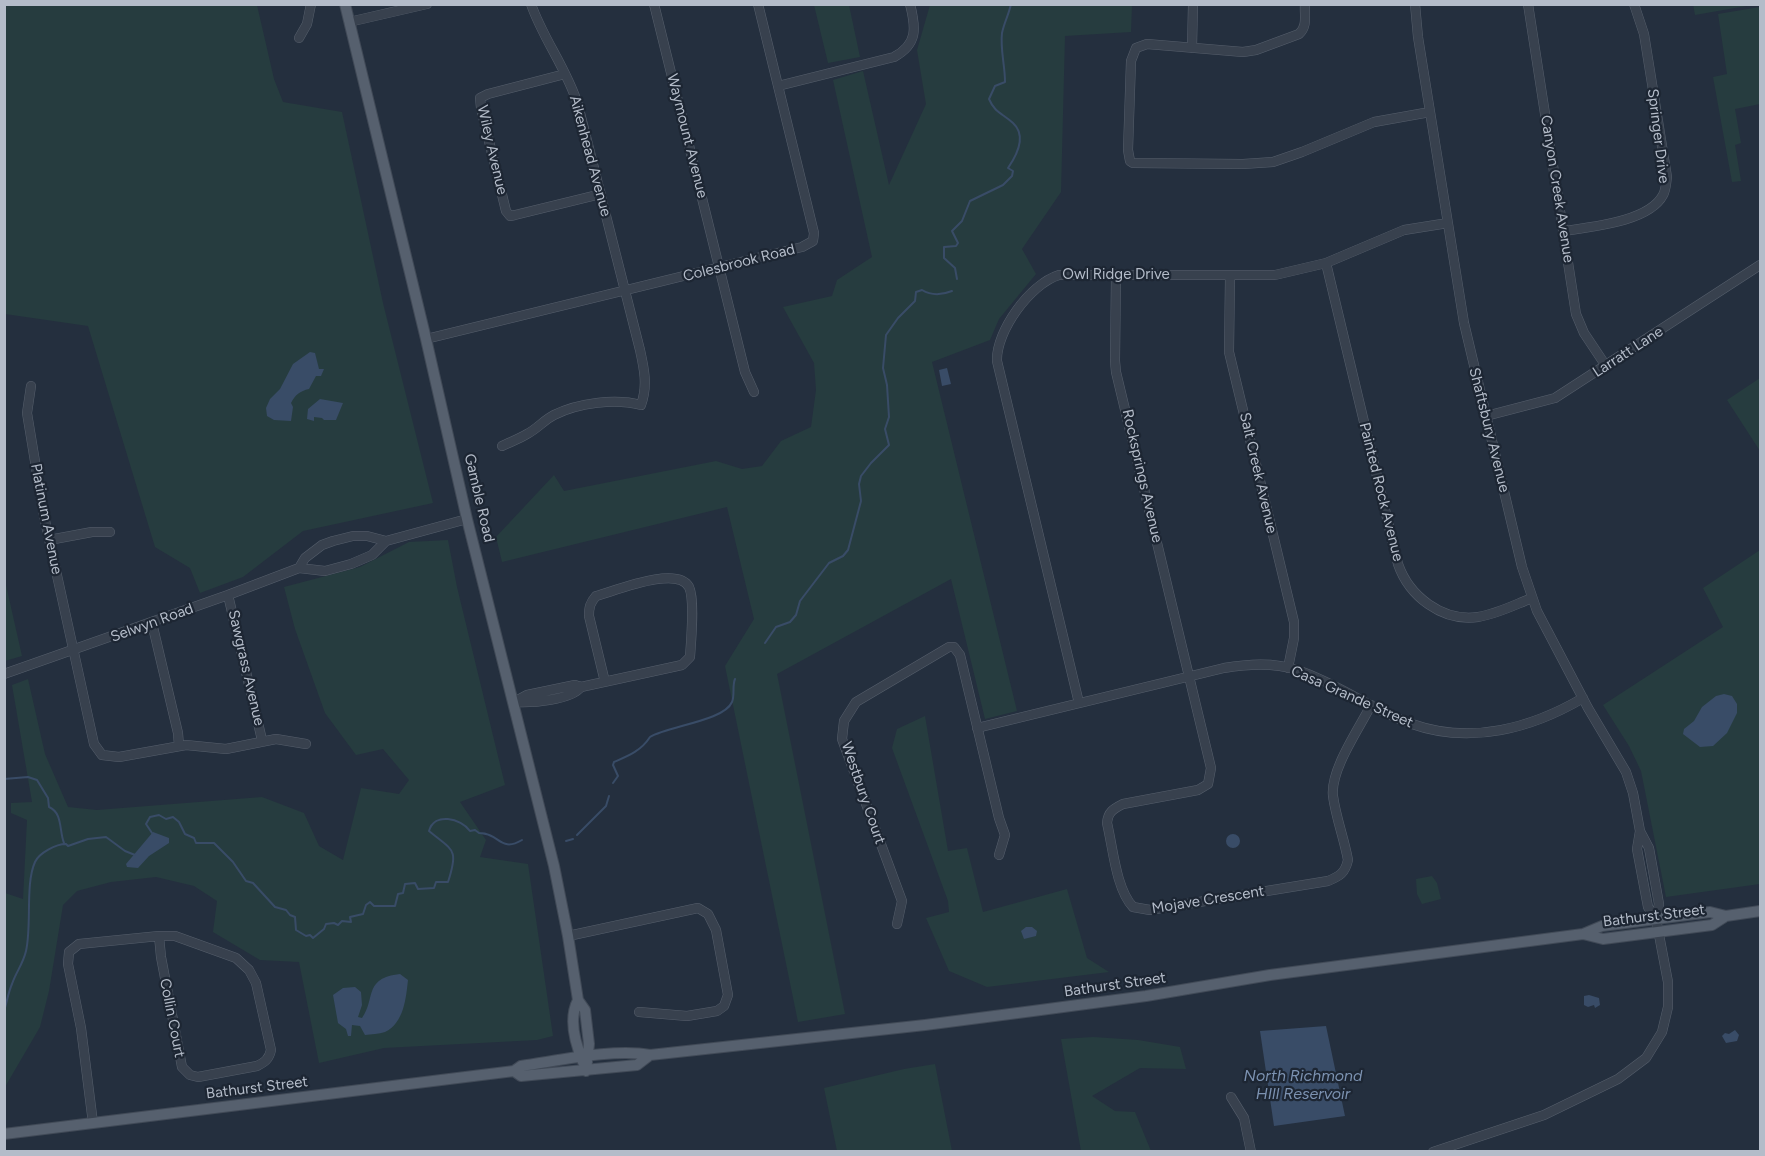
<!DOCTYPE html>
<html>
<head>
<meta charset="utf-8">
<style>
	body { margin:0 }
	#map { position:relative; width:1765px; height:1156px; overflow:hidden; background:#242f3e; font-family:Figtree,sans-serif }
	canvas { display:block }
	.frame { position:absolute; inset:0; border:6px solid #b4bcc9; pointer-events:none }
</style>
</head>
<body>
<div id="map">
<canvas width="1765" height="1156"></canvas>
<div class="frame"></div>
</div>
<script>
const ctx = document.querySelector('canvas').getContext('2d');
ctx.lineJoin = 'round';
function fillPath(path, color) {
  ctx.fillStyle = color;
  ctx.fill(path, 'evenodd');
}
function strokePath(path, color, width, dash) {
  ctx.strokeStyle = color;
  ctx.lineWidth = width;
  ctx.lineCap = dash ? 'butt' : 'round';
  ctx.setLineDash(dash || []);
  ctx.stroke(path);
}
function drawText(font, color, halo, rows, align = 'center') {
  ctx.font = font + ' Figtree,sans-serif';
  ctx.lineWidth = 4.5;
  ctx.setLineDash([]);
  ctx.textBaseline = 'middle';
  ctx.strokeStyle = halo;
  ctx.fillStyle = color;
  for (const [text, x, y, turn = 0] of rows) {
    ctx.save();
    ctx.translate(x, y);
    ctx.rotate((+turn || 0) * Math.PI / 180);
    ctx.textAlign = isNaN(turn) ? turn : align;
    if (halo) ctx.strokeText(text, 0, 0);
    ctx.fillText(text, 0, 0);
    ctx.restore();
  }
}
fillPath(new Path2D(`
	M1693,4H1752V5L1695,15Z
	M5,5H257L274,79L283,102L342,112L383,303L433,503L303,531L243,577L200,593L190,568L155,547L88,326L5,314Z
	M814,5H849L860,57L828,63Z
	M930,5H1132L1131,32L1065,36L1061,192L1022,249L1036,274L999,319L990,340L932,362L1017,711L985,719L951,579L777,674L845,1014L798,1022L725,666L754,619L727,507L502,562L496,537L554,475L564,491L716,461L742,469L762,466L781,441L811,427L816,390L814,363L783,307L832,296L837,280L872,257L833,80L863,71L889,185L926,104L917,50Z
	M1760,7V104L1735,109L1741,143L1735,145L1741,181L1732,182L1713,77L1727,74L1718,14Z
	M1760,378V451L1727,400Z
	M448,540L457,587L505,785L460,802L486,840L480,857L528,864L553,1036L537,1040L384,1048L319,1063L299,962L260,960L213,932L217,901L194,886L156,877L111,882L77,891L63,905L49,991L40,1027L5,1087V893L23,899L27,820L11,813V803L32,802L12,685L28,679L45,754L68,807L97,810L262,797L304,813L319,846L343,860L361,788L399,794L409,780L383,749L356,755L325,713L295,629L284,587L360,567L409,542Z
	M1760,550V884L1666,897L1641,771L1629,746L1603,705L1723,627L1703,588Z
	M4,576L22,656L5,661H4Z
	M925,716L948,851L967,848L983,912L1067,889L1087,958L1109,972L987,987L949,971L926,918L949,912L948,901L892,748L897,729Z
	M1432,876L1437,883L1441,899L1422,904L1417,894L1416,879Z
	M1093,1037L1138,1040L1180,1047L1186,1069L1140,1068L1092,1096L1115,1111L1135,1112L1151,1151H1081L1061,1039Z
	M935,1064L952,1151H837L824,1088L904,1069Z`), '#263c3f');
fillPath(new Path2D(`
	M310,352L315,353L319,369H324L321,376H316L309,389C300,391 295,395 291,403L293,407L291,421L274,420L267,416L266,408L270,399L280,389L293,364Z
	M947,368L951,384L942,386L939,370Z
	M320,399L343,403L336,420H324L322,418L314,417V421L307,419L308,409Z
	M1724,694L1732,696L1737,704V713L1727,733L1713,746L1700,747L1683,734L1684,729L1694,721L1702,707L1716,696Z
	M153,832L169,838V843L149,856L138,868L127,867L126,864Z
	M1226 841a7 7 0 1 1 14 0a7 7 0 1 1-14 0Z
	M1026,927H1032L1037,931L1036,936L1024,939L1021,931Z
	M400,974L408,980C406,998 404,1023 385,1032C379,1034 371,1034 365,1035L360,1026L352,1025L351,1036H348L346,1029L338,1023L333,995L343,988L355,987L361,992L362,1005L358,1017L362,1018C376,999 363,978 400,974Z
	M1589,995L1599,998L1600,1005L1595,1008L1594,1005L1588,1007L1584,1005V996Z
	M1326,1026L1345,1116L1274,1126L1260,1031Z
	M1735,1030L1739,1035L1737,1041L1726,1043L1722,1036L1725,1033L1729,1034Z`), '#394c67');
strokePath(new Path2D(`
	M957,279L955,268L944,258V247L956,246L958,243L952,231L962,221L970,201L1003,185L1012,176L1013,171L1008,168C1017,155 1027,136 1013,123C1002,113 995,113 989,99L995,86L1005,82C1005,65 1000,49 1002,33C1004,23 1009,14 1011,4
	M765,643L776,627L790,622L796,615L800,601L829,563L843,556L848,550L861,501L859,484L861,476L871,463L889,445L885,429L889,417L887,385L883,368L886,335L898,318L915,301L916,292L922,290C932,296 942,295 952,291
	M4,779L28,777L37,780L48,798L49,807C63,813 59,831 64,843
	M613,783L618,776L613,765L614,762C628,756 641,751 650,737C668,726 724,721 732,702C735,695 732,686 735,679
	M152,833L146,824L150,817L159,815L166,819L173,817L179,822L185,834L194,838L196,843H214L233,862L246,881L253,883L275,907L286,910L290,915L295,917L296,930L306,936L310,935L313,938L324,929L326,924L334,923L338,925L342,921L351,922L350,917L363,914L366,905L370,902L374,906H395L398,894L403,893L405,884L415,883L418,889L434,888L436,882H448C459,848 453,851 429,831C434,812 461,818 470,831L475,830L479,833C500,833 500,853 522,840
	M577,835L606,806L609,796
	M566,841L573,839
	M4,1011C7,1002 8,993 12,984C16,972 23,964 26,951C32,925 25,884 35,862C39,853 56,844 66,844L68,846L88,839L106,837L125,851L135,855`), '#394c67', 2);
const minor = new Path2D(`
	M654,4L745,372L754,392
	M1305,4C1304,15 1308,26 1299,34L1256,50L1243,52L1147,44L1136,48L1131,61L1128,150L1130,161L1133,163L1243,164L1273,162L1302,152L1374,122L1430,112
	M1415,4L1418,37L1464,323L1522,567L1537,611L1588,708L1626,772L1633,793L1640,831L1649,848L1659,904L1656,919L1668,982V1007L1662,1032L1646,1058L1618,1079L1544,1115L1433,1152
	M1528,4L1576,314L1584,333L1606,366
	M349,22L427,4
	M299,38L307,24L311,4
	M1192,48L1193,4
	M565,74L488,94L480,98L481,108L506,211L510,216L515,215L601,194
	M778,86L894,57C918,44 916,28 910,4
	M1564,231C1590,227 1649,222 1663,195C1666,190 1666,183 1667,177L1644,34L1634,4
	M1326,263L1398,564C1409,596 1442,622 1478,617C1497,614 1514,605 1532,598
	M1116,274L1115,361L1116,372L1211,768L1208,784L1198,790L1123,804C1113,809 1108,812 1107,823C1113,848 1116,889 1133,907L1150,910L1328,881C1340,876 1345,873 1348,860C1344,838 1336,818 1333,796C1330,770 1359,729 1371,705
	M1230,276L1229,352L1294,622V638L1288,668
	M426,339L802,247L813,241L814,233L758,4
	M31,386L27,413L44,516L94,744L102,755L119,757L186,745L226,749L276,739L306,744
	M1486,416L1555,398L1760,265
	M502,446C510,442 519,439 527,434C537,429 544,420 554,415C578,403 615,398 641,405C648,386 644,368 640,350L578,105C567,69 543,39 531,4
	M49,540L92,532H110
	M299,568L305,558L322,545L333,541L353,536H367L386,541L467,519
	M228,595L262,740
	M152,623L178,733L179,746
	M4,674L228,595L299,568L325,571L351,564L372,555L386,541
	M514,702L527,695L575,685L581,687L682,665L690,657C691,642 695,599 689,587C677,565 615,591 596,596C590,603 589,607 589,616L605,682
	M515,702C532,703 571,700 581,687
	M1079,703L997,361C996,331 1030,284 1059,275H1275L1326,263L1404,230L1448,223
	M977,728L1224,668C1248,664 1273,662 1297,670C1337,683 1372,710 1412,724C1471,745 1532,728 1583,698
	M1640,831L1637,849L1648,907L1656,919
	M897,924L902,901L842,739L844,721L856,702L949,647H954L960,655L999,818L1005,835L999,855
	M568,936L698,908L708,914L716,930L728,995L724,1006L717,1011L687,1016L639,1012
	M1231,1097L1244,1118L1251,1152
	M93,1123L81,1028L68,964L69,952L79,944L159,936H175L236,958L249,970L256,983L271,1050C269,1059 265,1062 257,1066L198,1077L190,1075L182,1067L161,957L159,936`);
const major = new Path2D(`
	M345,4L426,339L467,519L554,866L568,936L578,1000L585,1010L589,1044L586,1071
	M1583,934L1603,939L1712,925L1726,916
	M578,1000C568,1019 575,1043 583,1062
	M514,1071L521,1076L637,1065L650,1055
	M4,1134L514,1071L521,1066C557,1061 615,1048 650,1055L925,1025L1033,1011L1146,996L1270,975L1583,934L1602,926L1710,912L1726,916L1760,911`);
strokePath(minor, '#565f6c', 10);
strokePath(major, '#414a57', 12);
strokePath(minor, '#38414e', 9);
strokePath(major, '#56606e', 10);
drawText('15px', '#b4bcc9', '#1d2633', [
	["Waymount Avenue",687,136,76],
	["Springer Drive",1658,136,83],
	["Wiley Avenue",492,150,77],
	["Aikenhead Avenue",590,156,75],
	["Canyon Creek Avenue",1557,189,81],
	["Colesbrook Road",739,263,-14],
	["Owl Ridge Drive",1116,275],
	["Larratt Lane",1628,352,-33],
	["Shaftsbury Avenue",1489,430,76],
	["Salt Creek Avenue",1258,473,77],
	["Rocksprings Avenue",1142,476,77],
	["Painted Rock Avenue",1381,492,76],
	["Gamble Road",479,498,77],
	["Platinum Avenue",46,519,79],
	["Selwyn Road",152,623,-20],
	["Sawgrass Avenue",246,668,77],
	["Casa Grande Street",1352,697,24],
	["Westbury Court",863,793,71],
	["Mojave Crescent",1208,900,-9],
	["Bathurst Street",1654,916,-7],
	["Bathurst Street",1115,985,-8],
	["Collin Court",172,1018,79],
	["Bathurst Street",257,1088,-7]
]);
drawText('italic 16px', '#7c92b1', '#1d2633', [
	["North Richmond",1303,1076],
	["HIll Reservoir",1303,1094]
]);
</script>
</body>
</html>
